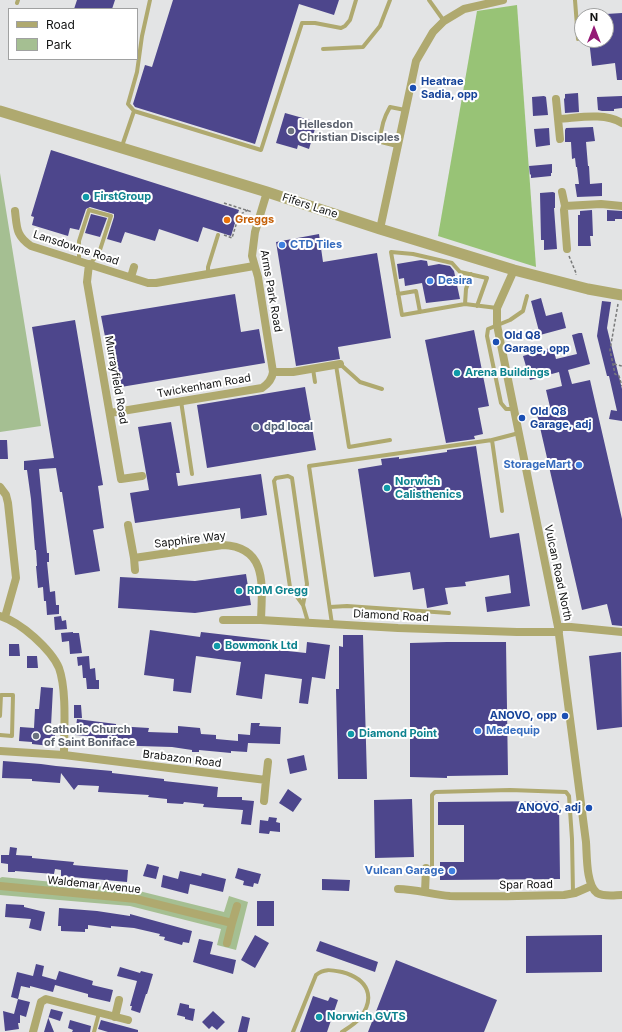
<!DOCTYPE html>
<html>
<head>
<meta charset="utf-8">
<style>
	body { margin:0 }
	#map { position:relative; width:622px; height:1032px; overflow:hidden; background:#e3e4e5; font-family:Inter,sans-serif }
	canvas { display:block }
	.legend { position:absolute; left:8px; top:8px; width:130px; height:52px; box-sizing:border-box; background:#fff; border:1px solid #a0a1a1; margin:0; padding:5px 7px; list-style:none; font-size:12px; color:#121313 }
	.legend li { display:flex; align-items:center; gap:8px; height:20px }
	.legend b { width:20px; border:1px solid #a0a1a1 }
	.north { position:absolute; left:574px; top:8px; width:40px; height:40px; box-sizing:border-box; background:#fff; border:1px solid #a0a1a1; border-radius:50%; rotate:0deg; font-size:11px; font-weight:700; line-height:16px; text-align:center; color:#121313 }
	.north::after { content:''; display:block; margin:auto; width:14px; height:18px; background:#941975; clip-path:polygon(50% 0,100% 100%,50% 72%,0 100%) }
</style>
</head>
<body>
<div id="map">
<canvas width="622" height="1032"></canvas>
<ul class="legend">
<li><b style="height:5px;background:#afa96f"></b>Road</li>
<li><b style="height:11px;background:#a5bf92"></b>Park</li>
</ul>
<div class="north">N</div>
</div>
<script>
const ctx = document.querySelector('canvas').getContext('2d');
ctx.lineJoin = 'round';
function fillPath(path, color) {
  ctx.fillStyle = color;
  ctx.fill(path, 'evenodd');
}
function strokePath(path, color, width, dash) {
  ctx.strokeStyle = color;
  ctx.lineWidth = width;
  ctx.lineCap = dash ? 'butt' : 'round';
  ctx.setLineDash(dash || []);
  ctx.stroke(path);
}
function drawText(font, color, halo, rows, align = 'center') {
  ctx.font = font + ' Inter,sans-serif';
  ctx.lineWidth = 4;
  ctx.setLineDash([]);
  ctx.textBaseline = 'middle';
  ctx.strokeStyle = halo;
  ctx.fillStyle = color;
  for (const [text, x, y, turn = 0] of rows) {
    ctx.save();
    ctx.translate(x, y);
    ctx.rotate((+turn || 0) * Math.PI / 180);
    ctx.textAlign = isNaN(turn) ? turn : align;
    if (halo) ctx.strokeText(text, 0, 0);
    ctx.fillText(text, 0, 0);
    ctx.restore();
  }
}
fillPath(new Path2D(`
	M0,173L41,426L0,432Z
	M2,877L135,890L224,912L229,896L248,902L236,950L217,945L221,929L130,906L0,895V878Z`), '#a5bf92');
fillPath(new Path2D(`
	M517,5L536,267L438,236L477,11Z`), '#98c376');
fillPath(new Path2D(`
	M77,0H115L112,9H74Z
	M173,0H339L334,15L299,4L255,144L135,107L133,104L145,65L152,67Z
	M622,13V80H617L615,63L592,66L589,40H606V14Z
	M578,93L579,112L565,113L564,99L565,98V94Z
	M544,96L546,97L548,115L533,116L532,97Z
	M622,96V108L614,109V111H602L598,110L597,97Z
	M285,113L317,122L309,149L298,145L297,149L276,143Z
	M593,127L595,141L586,142L588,166H589L590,184L602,183V196L577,197L575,184H579L577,167H576L575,158L572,159L571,142H565V130L566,128Z
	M549,128L550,145L536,147L534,129Z
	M51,150L239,210L231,236L203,227L198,242L159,229L155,241L125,232L121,243L107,239L114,217V214L90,207L86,209L79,230L70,228L68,236L32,225L34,217L31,216Z
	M552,164V173H551V176L531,178V174L530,175L529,166Z
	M553,192L555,193V208H554L557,249L544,250V240H541L540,193Z
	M592,210L593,236H590L591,246H578V215H580V211Z
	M607,210L622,211V219H615V221H607Z
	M91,214L107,218L100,237L85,233Z
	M319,234L323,262L377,253L391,338L338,347L340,359L296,366L276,242Z
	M421,260L427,261L428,266L439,264L450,266L454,271L460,299L426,303L422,283L405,286L404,278L399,279L397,264Z
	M235,294L241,332L259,329L265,363L115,388L101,316Z
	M541,298L546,316L562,312L566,328L540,335L531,301Z
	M602,301L611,302L607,328L622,389V421L609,419L611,410L617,411L609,376H607L597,336Z
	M75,320L103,485L98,486L104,528L93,530L100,571L75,575L62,492H60L56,468L39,469L47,553H49V562H47L50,592L55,591L56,605H59V614L47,615L46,601H44L43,587L38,588L36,566H37L36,550H35L31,499L27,470H24V461L54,458L32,327Z
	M474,330L489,406L478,408L483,434L474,436L475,439L446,443L425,340Z
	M579,333H582L590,364L568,370L572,384L590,380L622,519V626L612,625L607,604L582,610L536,410L550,407L546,390L562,386L559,372L530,380L523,356L553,347L556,359L577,354L572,335Z
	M305,387L316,450L207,468L197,405Z
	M171,422L180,473H176L178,486L261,474L267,515L241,519L240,508L135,523L130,493L149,490L138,427Z
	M0,440H7L8,459H0Z
	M476,446L490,538L519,533L530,606L487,612L485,597L511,593L509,575L465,582L466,586L445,588L448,604L427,608L424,588L413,590L410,572L374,577L358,469L382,465L381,459L399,457V459L447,452V450Z
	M246,574L251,605L195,613L118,608L120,577L195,581Z
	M61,616L62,621L66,620L67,629L55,630L54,617Z
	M150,630L200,637L201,632L270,640L269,649L306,653L307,642L330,645L325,679L312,677L308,704L299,703L302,679L265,674L262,699L236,695L241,662L196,656L191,693L173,691L174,679L144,675Z
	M73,632V633H79L82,653L70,654L69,641L62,642L61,633Z
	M343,635H363L367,779H338L336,689H339V646L343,647Z
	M447,642H506L508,775L447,776V778L410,777V643Z
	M9,644H19L20,656H9Z
	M621,652L622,727L597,730L589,656Z
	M27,656H37L38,668H27Z
	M89,656L90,669L95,668L96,680H99V689H87L86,678H83L82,665L78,666L77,657Z
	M41,687L53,688L51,726L55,733V739L50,746L32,744V742L19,741L20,727L34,728L35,709H39Z
	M74,705H81L82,718H74Z
	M77,719L116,724V726L149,728L148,732L178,733V726L200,728L201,734L216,735V739L238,741V734L250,735L251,723H260L259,726L281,727L280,744L248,743L247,752L231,751V753L199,750V752H192V750L172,747L138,746L123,745V743L87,741V736L75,735Z
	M304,755L307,770L290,774L287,759Z
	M3,761L41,764L56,766L112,771V773L164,779V781L218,787L217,797H242V800L254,801L251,825L241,824L243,810L203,807L204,804L184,802L183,804L167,803V799L148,797L149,795L98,792L99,786L78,785L74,790L61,773L60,783L32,781V779L2,778Z
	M288,789L302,799L293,812L279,803Z
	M412,799L414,857L375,858L374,800Z
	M559,801L560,879L440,880V862H464V825H438V802Z
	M269,817L277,818L276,822L280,823V832L270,831L269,834L259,833L260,820L268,821Z
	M10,847L17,848L16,855L32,856V858L74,862L73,865L128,870L127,882L61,876V870L55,869L54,874L15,871V872H8V864L1,863V855H9Z
	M147,864L159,867L156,879L143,876Z
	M238,868L261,874L258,884L254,883L253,887L243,885L244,881L235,878Z
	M180,871L201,876L202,873L226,879L223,892L190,884L188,894L161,887L163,875L178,879Z
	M322,879L350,880L349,891L322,890Z
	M257,901H274V926H257Z
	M6,904L24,905V907L45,912L41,931L29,928L31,919L5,917Z
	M59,908L97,911L130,916V914L192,931L189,943L183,942L182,945L164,940L165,937L159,936L160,934L134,928L111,926V928L88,925V929H85V932L61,931V926H58Z
	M255,935L269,943L255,968L241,960Z
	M602,935V972L526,973V936Z
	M199,939L213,942L210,954L236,960L233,974L193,962Z
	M320,941L378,962L375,972L316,951Z
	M396,960L497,1000L484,1032H368Z
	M36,964L44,966L42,976L56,980L59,971L93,981L92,985L113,990L110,1002L88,997V994L55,985L53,992L30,986V988L21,986L18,999L11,997L17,972L33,976Z
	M120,967L140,973L141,971L153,974L147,994H146L140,1013L131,1010L132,1006H130L137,981L117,976Z
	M313,996L328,1001L330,997L338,1000L327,1032H300Z
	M18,999L30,1002L26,1017L20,1015V1023H18L19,1029L5,1031L3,1011L14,1014Z
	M180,1003L189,1005V1008L195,1009L193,1021L185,1019V1017L177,1015Z
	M51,1009L63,1012L60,1021L48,1017L54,1032H44Z
	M213,1011L225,1022L217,1030L212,1026L209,1029L202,1022Z
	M242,1016L250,1018L247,1032H238Z
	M70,1020L91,1026L90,1032H72L73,1030L68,1028Z
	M101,1020L138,1030V1032H108L98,1029Z`), '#4d468c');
strokePath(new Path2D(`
	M224,203L252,212
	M224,235L232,238L239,215L248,210
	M569,256L576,273V275
	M618,304L610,350L615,374L619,376L622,386
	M614,364L622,366`), '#797a7a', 1.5, [3, 2]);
strokePath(new Path2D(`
	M150,0L142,36L137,72L128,104L134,111L261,150L302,23H315L341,28L345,26L350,20L356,0
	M429,0L444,21
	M575,0L578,39
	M17,3L18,0
	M323,49L363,47L380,26L390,0
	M122,146L134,111
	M397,146L381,142C380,129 383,119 390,107L405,110
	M79,261V241L89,210L111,216L99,253L90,264
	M208,274V267L218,235
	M398,294L416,291L420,312
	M465,304L466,289L471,274
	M477,306L487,278L460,272L452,263L413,254L391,252L402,315L465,304L497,308
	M340,364L360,382L382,389
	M336,365L349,447L390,440
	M313,369L315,382
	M181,401L192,474
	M514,409H506L501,403L487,336L488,329L510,320L523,311L527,296
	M492,440L519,433
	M303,605L290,587L274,481L276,478L288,476L292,478L307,584L303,605L308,622
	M330,607L347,606L449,613
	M332,624L309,466L492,440L502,511
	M0,716L1,695H13L12,736L0,735
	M426,868H432V795L435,792L510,790L566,792L569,796L572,839L573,893
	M94,1032L99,1013
	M293,1032L316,975C324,968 332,970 342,972C368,979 376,997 360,1018C355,1024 348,1028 342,1032`), '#afa96f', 4);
strokePath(new Path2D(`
	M556,99L558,119C578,118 603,112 622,123
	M558,119L560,139
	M267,192L255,232L252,256L258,277L273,372
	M562,192L565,206L601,204L622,206
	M565,206L564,210L567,249
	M15,211C17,228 16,236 31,246L148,283H156L254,266
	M380,229L416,61L433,32L444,21L464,9L503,0
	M89,264L87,282L121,479L142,476
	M514,270L497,308V325L558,627L586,842C587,855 586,885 597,893C604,897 615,895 622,895
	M131,277L134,267
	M110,413L262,388C268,384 272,380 273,372H293L340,364
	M0,487L6,495L8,503L16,578L5,617
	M128,525L134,558L223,545C268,547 262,586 261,620
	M134,558L135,570
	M0,616C13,620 24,628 34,637C44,646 54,656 59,668C67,690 64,731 64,755
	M223,620H261L398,628L517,632H559
	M558,627H571L622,632
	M0,751L64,755L266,780L268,762
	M264,801L266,780
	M0,886L136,899L232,923L237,906
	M398,889C416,889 433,895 450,896C488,897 526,896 564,895L575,893L591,886
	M425,892L426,868
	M227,943L232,923
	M115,1017L119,1000
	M33,1032L41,1002L46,999L128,1020`), '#afa96f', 8);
strokePath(new Path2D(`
	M0,111L267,192L380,229L514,270L588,289L622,295`), '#afa96f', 11);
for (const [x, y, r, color] of [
	[413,88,4,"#1a4fb4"],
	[291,131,4,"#6b7280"],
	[86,197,4,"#0f9aa8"],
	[227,220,4,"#e8710a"],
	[282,245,4,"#3f7fe0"],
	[430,281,4,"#3f7fe0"],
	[496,342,4,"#1a4fb4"],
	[457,373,4,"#0f9aa8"],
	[522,418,4,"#1a4fb4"],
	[256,427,4,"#5c6f8a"],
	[579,465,4,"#3f7fe0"],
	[387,488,4,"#0f9aa8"],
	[239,591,4,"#0f9aa8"],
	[217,646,4,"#0f9aa8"],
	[565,716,4,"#1a4fb4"],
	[478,731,4,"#3f7fe0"],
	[351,734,4,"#0f9aa8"],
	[36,736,4,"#6b7280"],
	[589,808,4,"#1a4fb4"],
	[452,871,4,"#3f7fe0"],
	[319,1017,4,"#0f9aa8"]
]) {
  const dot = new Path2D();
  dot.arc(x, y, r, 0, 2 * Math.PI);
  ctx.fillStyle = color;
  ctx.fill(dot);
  strokePath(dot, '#fff', 1.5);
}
drawText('bold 11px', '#164399', '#fff', [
	["Heatrae",421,82],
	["Sadia, opp",421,95],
	["Old Q8",504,336],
	["Garage, opp",504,349],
	["Old Q8",530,412],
	["Garage, adj",530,425],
	["ANOVO, opp",557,716,"right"],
	["ANOVO, adj",581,808,"right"]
], 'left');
drawText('bold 11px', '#5b616d', '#fff', [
	["Hellesdon",299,125],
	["Christian Disciples",299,138],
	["Catholic Church",44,730],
	["of Saint Boniface",44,743]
], 'left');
drawText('bold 11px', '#0d838f', '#fff', [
	["FirstGroup",94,197],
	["Arena Buildings",465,373],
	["Norwich",395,482],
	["Calisthenics",395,495],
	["RDM Gregg",247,591],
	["Bowmonk Ltd",225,646],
	["Diamond Point",359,734],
	["Norwich GVTS",327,1017]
], 'left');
drawText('11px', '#121313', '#fff', [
	["Fifers Lane",310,206,18],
	["Lansdowne Road",76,248,18],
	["Arms Park Road",271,291,80],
	["Murrayfield Road",116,380,80],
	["Twickenham Road",204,386,-10],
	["Sapphire Way",190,540,-7],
	["Vulcan Road North",558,573,78],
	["Diamond Road",391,616,3],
	["Brabazon Road",182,759,7],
	["Waldemar Avenue",94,885,6],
	["Spar Road",526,885,-1]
]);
drawText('bold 11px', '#c56008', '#fff', [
	["Greggs",235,220]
], 'left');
drawText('bold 11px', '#366cbe', '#fff', [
	["CTD Tiles",290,245],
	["Desira",438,281],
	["StorageMart",571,465,"right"],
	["Medequip",486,731],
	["Vulcan Garage",444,871,"right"]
], 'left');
drawText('bold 11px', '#4e5e75', '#fff', [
	["dpd local",264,427]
], 'left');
</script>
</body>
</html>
